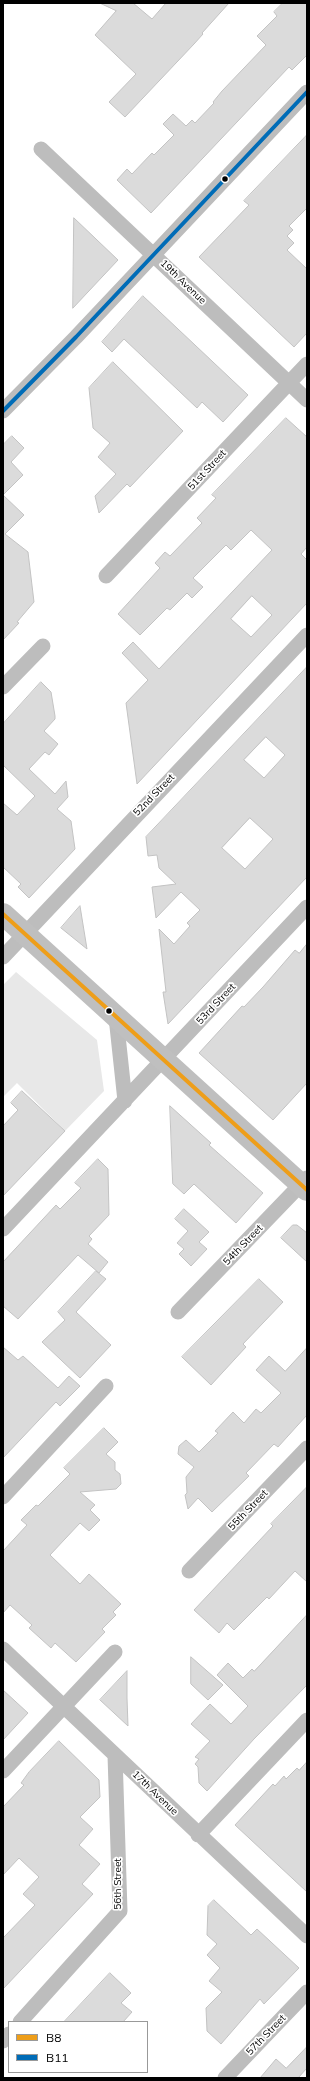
<!DOCTYPE html>
<html>
<head>
<meta charset="utf-8">
<style>
	body { margin:0 }
	#map { position:relative; width:310px; height:2081px; overflow:hidden; background:#fff; font-family:Mulish,sans-serif }
	canvas { display:block }
	.frame { position:absolute; inset:0; border:4px solid #000; pointer-events:none }
	.legend { position:absolute; left:8px; top:2021px; width:140px; height:52px; box-sizing:border-box; background:#fff; border:1px solid #999; margin:0; padding:5px 7px; list-style:none; font-size:12px; color:#000 }
	.legend li { display:flex; align-items:center; gap:8px; height:20px }
	.legend b { width:20px; border:1px solid #999 }
</style>
</head>
<body>
<div id="map">
<canvas width="310" height="2081"></canvas>
<div class="frame"></div>
<ul class="legend">
<li><b style="height:5px;background:#ee9e19"></b>B8</li>
<li><b style="height:5px;background:#006cb7"></b>B11</li>
</ul>
</div>
<script>
const ctx = document.querySelector('canvas').getContext('2d');
ctx.lineJoin = 'round';
function fillPath(path, color) {
  ctx.fillStyle = color;
  ctx.fill(path, 'evenodd');
}
function strokePath(path, color, width, dash) {
  ctx.strokeStyle = color;
  ctx.lineWidth = width;
  ctx.lineCap = dash ? 'butt' : 'round';
  ctx.setLineDash(dash || []);
  ctx.stroke(path);
}
function drawText(font, color, halo, rows, align = 'center') {
  ctx.font = font + ' Mulish,sans-serif';
  ctx.lineWidth = 3.5;
  ctx.setLineDash([]);
  ctx.textBaseline = 'middle';
  ctx.strokeStyle = halo;
  ctx.fillStyle = color;
  for (const [text, x, y, turn = 0] of rows) {
    ctx.save();
    ctx.translate(x, y);
    ctx.rotate((+turn || 0) * Math.PI / 180);
    ctx.textAlign = isNaN(turn) ? turn : align;
    if (halo) ctx.strokeText(text, 0, 0);
    ctx.fillText(text, 0, 0);
    ctx.restore();
  }
}
fillPath(new Path2D(`
	M16,972L97,1040L104,1091L65,1131L17,1083L3,1097V985Z`), '#e8e8e8');
const building = new Path2D(`
	M100,3H133L152,19L166,3H229L202,33L203,34L194,44L125,117L109,102L136,74L95,35L116,11Z
	M283,3H307V55L292,70L289,67L151,213L117,180L127,169L132,174L152,153L154,155L174,135L163,124L173,114L186,126L192,120L195,123L214,103L213,102L222,91L266,45L257,36L277,16L274,12Z
	M307,135V208L289,226L293,230L287,236L294,243L287,250L307,269V333L294,347L199,257L249,205L244,201Z
	M74,218L118,260L73,308Z
	M143,296L248,395L223,422L202,402L197,408L124,339L112,352L102,342Z
	M113,362L183,431L130,487L127,484L99,513L95,496L116,474L98,457L110,443L93,428L89,388Z
	M286,418L307,437V547L301,554L307,560V603L137,784L126,703L148,680L122,653L133,642L159,669L272,550L251,530L231,550L226,545L193,578L203,587L192,598L187,593L170,610L167,608L140,635L118,614L160,568L155,563L165,552L170,556L202,523L197,518L216,498L212,495ZM252,596L272,615L251,637L231,619Z
	M12,436L24,448L11,462L23,475L3,495L24,515L5,534L28,552L34,602L17,622L19,623L3,640V445Z
	M307,667V877L168,1024L163,992H166L159,929L174,944L190,926L187,923L200,910L181,892L156,918L152,887L176,884L159,868L157,855L148,856L146,837ZM266,737L285,755L264,778L244,760ZM250,818L273,839L245,869L222,848Z
	M41,682L51,692L55,716V719L44,731L58,744L49,755L45,752L29,769L55,794L66,781L68,797L57,809L71,821L75,849L29,898L18,887L21,884L3,867V803L17,815L35,796L3,765V724Z
	M80,906L87,949L61,928Z
	M307,944V1083L273,1120L199,1053L242,1006L244,1007L263,987L295,950L299,953Z
	M22,1091L65,1131L3,1196V1126L18,1110L11,1103Z
	M170,1106L211,1143L209,1145L263,1193L236,1223L194,1184L184,1194L173,1184Z
	M98,1159L108,1169L109,1215L89,1236L92,1239L88,1244L108,1262L99,1273L78,1255L18,1319L3,1306V1262L56,1205L60,1209L81,1188L75,1183Z
	M184,1209L209,1232L199,1242L207,1249L191,1266L179,1254L184,1249L177,1243L188,1231L175,1219Z
	M293,1225H297L307,1233V1262L281,1238Z
	M96,1271L106,1279L76,1312L111,1345L80,1378L42,1342L65,1320L58,1312Z
	M259,1279L283,1302L243,1344L246,1347L211,1385L182,1357Z
	M3,1347L18,1360L23,1356L58,1388L69,1376L80,1386L60,1406L56,1402L3,1458Z
	M307,1348V1415L278,1447L274,1444L246,1473L249,1476L212,1512L198,1498L188,1509L185,1495L187,1493L186,1477L194,1467L178,1454L179,1446L186,1440L199,1452L218,1433L215,1431L233,1412L244,1423L256,1409L261,1413L281,1393L256,1370L269,1356L285,1371Z
	M104,1428L118,1442L106,1454L115,1462V1470L120,1474L121,1484L116,1489L80,1492L95,1505L90,1510L100,1520L89,1531L80,1523L50,1555L80,1584L89,1574L121,1604L113,1612L116,1615L102,1629L105,1632L76,1662L55,1643L51,1648L29,1628L32,1625L10,1605L3,1613V1551L27,1525L21,1520L36,1505L38,1506L70,1474L64,1468Z
	M307,1487V1582L295,1571L269,1599L267,1597L234,1630L227,1623L219,1633L194,1610L273,1526L271,1524Z
	M307,1615V1685L254,1739L207,1791L199,1783L198,1767L195,1764L199,1759L195,1757L210,1741L191,1724L210,1704L231,1724L248,1706L217,1675L228,1663L243,1678L252,1669L254,1671Z
	M191,1657L223,1685L208,1700L191,1684Z
	M127,1671V1698L128,1726L100,1700Z
	M3,1690L28,1713L3,1740Z
	M59,1741L99,1780L100,1797L80,1817L93,1829L79,1845L100,1864L82,1884L93,1894L3,1989V1938L35,1905L23,1894L39,1877L19,1858L3,1875V1807L24,1785L21,1783L29,1772Z
	M307,1762V1892L235,1825L273,1784L275,1786L284,1776L286,1779L297,1768L299,1770Z
	M214,1900L251,1935L257,1929L299,1968L264,2004L260,1999L221,2044L207,2031L206,2008L222,1992L209,1981L220,1968L207,1955L217,1944L207,1935L208,1906Z
	M110,1973L131,1993L121,2003L132,2012L123,2022H64Z
	M307,2047V2068L298,2078H260L276,2059L286,2068Z`);
fillPath(building, '#dbdbdb');
strokePath(building, '#c3c3c3', 1);
strokePath(new Path2D(`
	M41,149L307,400
	M3,411L76,337L307,92
	M106,576L307,364
	M3,687L43,646
	M3,957L307,635
	M116,1017L125,1101
	M3,1229L307,907
	M178,1312L307,1178
	M3,1497L106,1386
	M189,1571L307,1448
	M3,1649L307,1936
	M3,1771L115,1652
	M198,1835L307,1720
	M20,2022L120,1911L115,1755
	M3,2041L9,2034
	M225,2078L307,1992`), '#bdbdbd', 15);
strokePath(new Path2D(`
	M3,914L307,1190`), '#bfbfbf', 22);
strokePath(new Path2D(`
	M3,914L307,1190`), '#ee9e19', 4);
strokePath(new Path2D(`
	M3,411L76,337L307,92`), '#006cb7', 4);
for (const [x, y, r, color] of [
	[225,179,3.5,"#000"],
	[109,1011,3.5,"#000"]
]) {
  const dot = new Path2D();
  dot.arc(x, y, r, 0, 2 * Math.PI);
  ctx.fillStyle = color;
  ctx.fill(dot);
  strokePath(dot, '#fff', 1.5);
}
drawText('10px', '#000', '#fff', [
	["19th Avenue",183,282,44],
	["51st Street",207,470,-47],
	["52nd Street",154,795,-46],
	["53rd Street",216,1004,-47],
	["54th Street",243,1245,-46],
	["55th Street",248,1510,-46],
	["17th Avenue",155,1793,44],
	["56th Street",118,1884,-90],
	["57th Street",266,2035,-46]
]);
</script>
</body>
</html>
